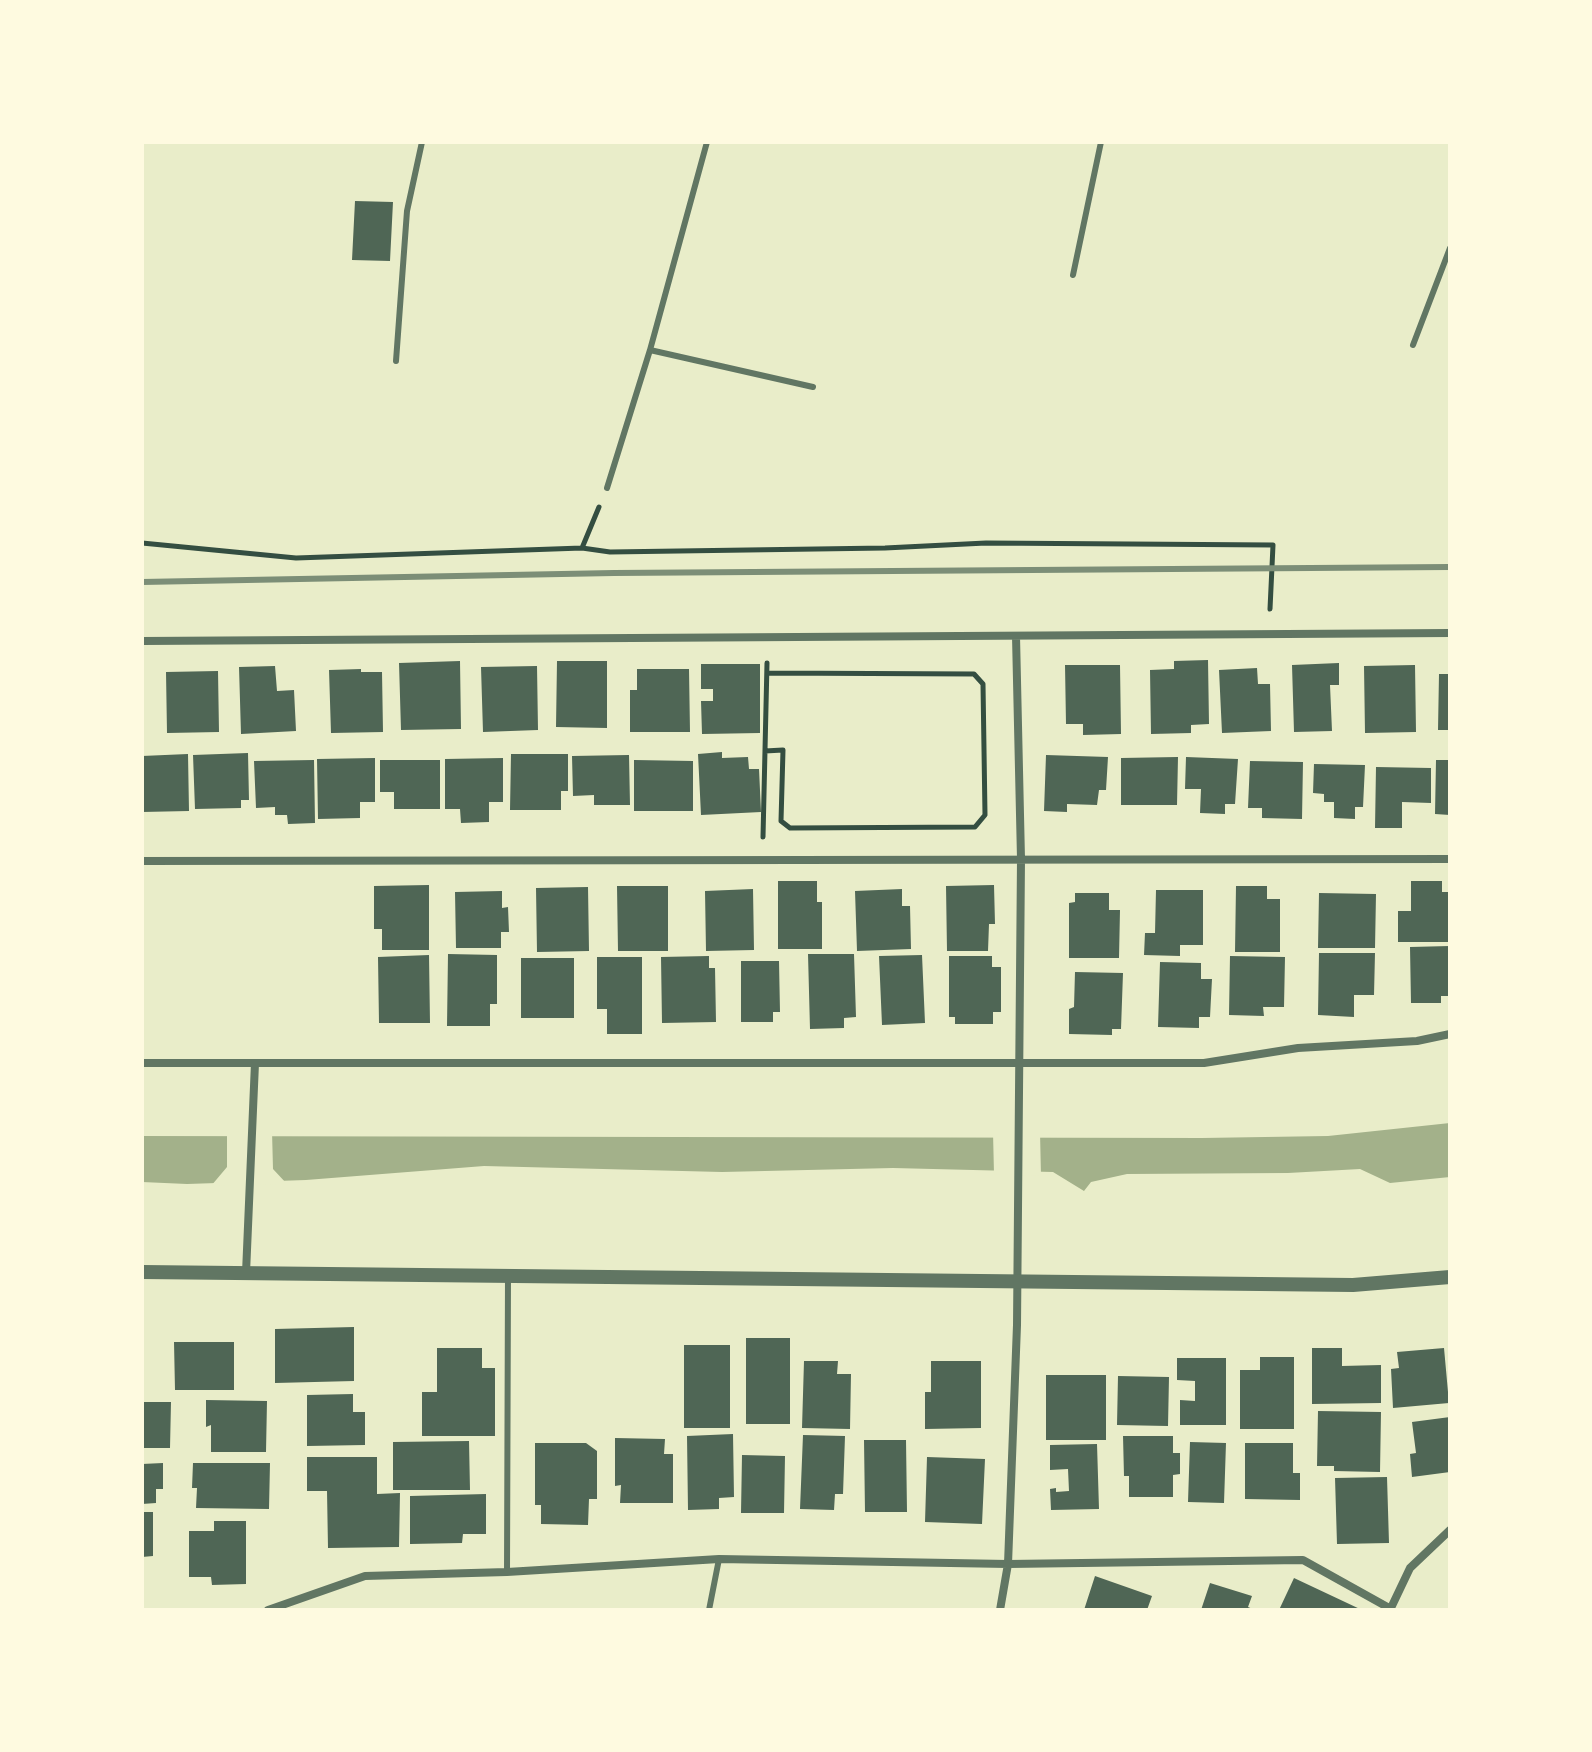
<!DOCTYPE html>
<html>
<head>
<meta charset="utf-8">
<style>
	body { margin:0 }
	#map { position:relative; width:1592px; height:1752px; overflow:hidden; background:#e9edc9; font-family:"Public Sans",sans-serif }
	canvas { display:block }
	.frame { position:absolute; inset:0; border:144px solid #fefae0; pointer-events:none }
</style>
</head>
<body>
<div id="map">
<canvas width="1592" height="1752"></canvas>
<div class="frame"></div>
</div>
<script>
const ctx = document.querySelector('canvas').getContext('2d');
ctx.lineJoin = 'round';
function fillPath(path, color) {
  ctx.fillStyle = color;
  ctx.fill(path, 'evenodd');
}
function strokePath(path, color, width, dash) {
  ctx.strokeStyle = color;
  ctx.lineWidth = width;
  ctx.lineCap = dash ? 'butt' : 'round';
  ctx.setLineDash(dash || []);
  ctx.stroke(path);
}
fillPath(new Path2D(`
	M1450,1123V1177L1390,1183L1360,1169L1288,1173L1127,1174L1091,1182L1084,1191L1053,1172L893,1168L722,1172L484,1166L306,1180L187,1184L142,1182V1136L1202,1138L1328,1136Z`), '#a3b18a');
fillPath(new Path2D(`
	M272,1131L273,1169L287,1184L211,1186L227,1167V1132Z
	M993,1132H1040L1041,1176L994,1174Z`), '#e9edc9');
fillPath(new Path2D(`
	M355,201L393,202L390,261L352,260Z
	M1208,660L1209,724L1191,725V733L1151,734L1150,670L1174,669V661Z
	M460,661L461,729L401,730L399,663Z
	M557,661H607V728L556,727Z
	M1339,663V685H1330L1332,731L1294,732L1292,665Z
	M701,664H760V733L702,734L701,701H713V689H701Z
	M1065,665H1120L1121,734L1083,735V724H1066Z
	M1415,665L1416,732L1365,733L1364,666Z
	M275,666L277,691L294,690L296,731L241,734L239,667Z
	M537,666L538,730L483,732L481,667Z
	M1257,668L1258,684H1270L1271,731L1222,733L1219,670Z
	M361,669V672H382L383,732L331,733L329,670Z
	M637,669H689L690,732H630V690H637Z
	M218,671L219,732L167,733L166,672Z
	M1439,674H1450V730H1438Z
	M722,752V758L748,757L749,769H759L761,812L701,815L698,754Z
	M248,753L249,800H241V808L195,809L193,755Z
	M188,754L189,811L142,812V756Z
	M511,754H568V791H561V810H510Z
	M629,755L630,805H594V795L573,796L572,756Z
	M1046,755L1108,757L1106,790H1099L1097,805L1067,804V812L1044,811Z
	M1178,757L1177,805H1121V758Z
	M1186,757L1238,759L1235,804H1225V814L1200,813L1201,789H1185Z
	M375,758V802H360V818L318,819L317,759Z
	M503,758V802H489V822L461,823L460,809H445V759Z
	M314,760L315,823L288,824L287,815H275V807L256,808L254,761Z
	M380,760H440V809H394V792H380Z
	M634,760L693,761V811H634Z
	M1436,760H1450V815L1435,814Z
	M1250,761L1303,762L1302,819L1262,818V808H1248Z
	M1314,764L1365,765L1363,807H1355V819L1334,818V802H1324V794L1313,793Z
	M1376,767L1431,768V803L1402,802V828H1375Z
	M778,881H817V902H822V949H778Z
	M1411,881H1442V892H1450V942H1398V911H1411Z
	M429,885V950H382V929H374V886Z
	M994,885L995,924H989L988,951H947L946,886Z
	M617,886H668V951H618Z
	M1236,886H1267V899H1280V952H1235Z
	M588,887L589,951L537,952L536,888Z
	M753,889L754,950L706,951L705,891Z
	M902,889V906H910L911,949L857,951L855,891Z
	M1156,890H1203V945H1180V956L1144,955L1145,933H1155Z
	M502,891V908L508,907L509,932H501V948H456L455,892Z
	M1075,893H1109V910H1120L1119,958H1069V903L1075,902Z
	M1319,893L1376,894L1375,948H1318Z
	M1450,946V996H1441V1003H1411L1410,947Z
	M1319,953H1375L1374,995H1354V1017L1318,1015Z
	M448,954L497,955V1004H490V1026H447Z
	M808,954H854L856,1017L844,1018V1028L810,1029Z
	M429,955L430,1023H379L378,957Z
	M922,955L925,1023L882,1025L879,956Z
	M709,956V968H715L716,1022L662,1023L661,957Z
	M949,956H992V967H1001V1012H993V1024H955V1017H949Z
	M1230,956L1285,957L1284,1007H1263L1264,1016L1229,1015Z
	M597,957H642V1034H607V1009H597Z
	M521,958H574V1018H521Z
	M741,961H779L780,1012H773V1022H741Z
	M1160,962L1201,963V979H1212L1210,1017H1199V1028L1158,1027Z
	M1075,972L1123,973L1121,1029H1112V1035L1069,1034V1009L1074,1007Z
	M354,1327V1381L275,1383V1329Z
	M746,1338H790V1424H746Z
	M174,1342H234V1390H175Z
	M684,1345H730V1428H684Z
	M437,1348H482V1368H495V1436H422V1392H437Z
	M1312,1348H1342V1366L1381,1365V1403L1312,1404Z
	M1444,1348L1449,1403L1393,1408L1391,1369L1399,1368L1397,1352Z
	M1260,1357H1294V1429H1240V1370H1260Z
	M1177,1358H1226V1425H1180V1400L1195,1401V1381L1177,1380Z
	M804,1361H838L837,1374H851L850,1429L802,1428Z
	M931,1361H981V1428L925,1429V1392H931Z
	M1046,1375H1106V1440H1046Z
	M1118,1376L1169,1377L1168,1426L1117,1425Z
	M353,1394V1412H365V1445L307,1446V1395Z
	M206,1400L267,1401L266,1452H211V1425L206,1427Z
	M142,1402H171L170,1448H142Z
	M1318,1411L1381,1412L1380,1472L1334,1471V1466H1317Z
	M1450,1417V1472L1412,1477L1410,1454L1416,1453L1412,1422Z
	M733,1434L734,1497L719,1498V1509L688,1510L687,1436Z
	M803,1435L845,1436L843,1494H835L834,1510L800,1509Z
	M1123,1436H1173V1453H1180V1474L1173,1475V1497H1129V1476H1124Z
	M615,1438L665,1439L664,1454H673V1503H620L621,1485L615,1486Z
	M864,1440H906L907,1512H865Z
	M469,1441L470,1490H393V1442Z
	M1190,1442L1226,1443L1224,1503L1188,1502Z
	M535,1443H586L597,1451V1499H589L588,1525L541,1524V1505H535Z
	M1245,1443H1293V1473H1300V1500L1245,1499Z
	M1097,1444L1099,1509L1051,1510L1050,1489L1056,1488V1492L1069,1491L1068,1469L1050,1470V1445Z
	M742,1455L785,1456L784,1513H741Z
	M307,1457H377V1494L400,1493L399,1547L328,1548L327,1491H307Z
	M927,1457L985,1459L982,1524L925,1522Z
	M163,1463V1489H156V1503L142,1504V1464Z
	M193,1463H270L269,1509L196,1508L197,1488H192Z
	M1387,1477L1389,1543L1337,1544L1335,1478Z
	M486,1494V1534H463L462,1543L410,1544V1496Z
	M142,1512H153V1556L142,1557Z
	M214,1521H246V1584L212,1585L211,1577H189V1531H214Z
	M1095,1576L1152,1596L1147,1610H1084Z
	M1294,1578L1362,1610H1279Z
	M1210,1583L1252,1596L1248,1607L1255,1610H1201Z`), '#4f6655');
strokePath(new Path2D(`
	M142,543L296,558L582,548L599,507
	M582,548L610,552L885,548L986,543L1273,545L1270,609
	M765,751L783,750L781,821L790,828L975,827L985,815L983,684L974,674L767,673
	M763,837L767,663`), '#344e41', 5);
strokePath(new Path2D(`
	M1073,275L1101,142
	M1413,345L1450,248
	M650,350L813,387
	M396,361L407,211L422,142
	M607,488L650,350L707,142
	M507,1572L508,1276
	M709,1610L719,1559`), '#617663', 6);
strokePath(new Path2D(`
	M142,641L1450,633
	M142,861L1450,859
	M142,1063H1204L1298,1048L1417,1041L1450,1034
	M246,1273L255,1063
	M268,1610L365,1576L507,1572L719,1559L1008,1564L1303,1560L1391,1609
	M1000,1610L1008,1564L1017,1325L1021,859L1016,636
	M1390,1610L1410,1568L1450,1530`), '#617663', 8);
strokePath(new Path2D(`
	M142,1272L1353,1285L1450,1277`), '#617663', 14);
strokePath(new Path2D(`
	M142,582L614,573L1450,567`), '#7c8e77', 6);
</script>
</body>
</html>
